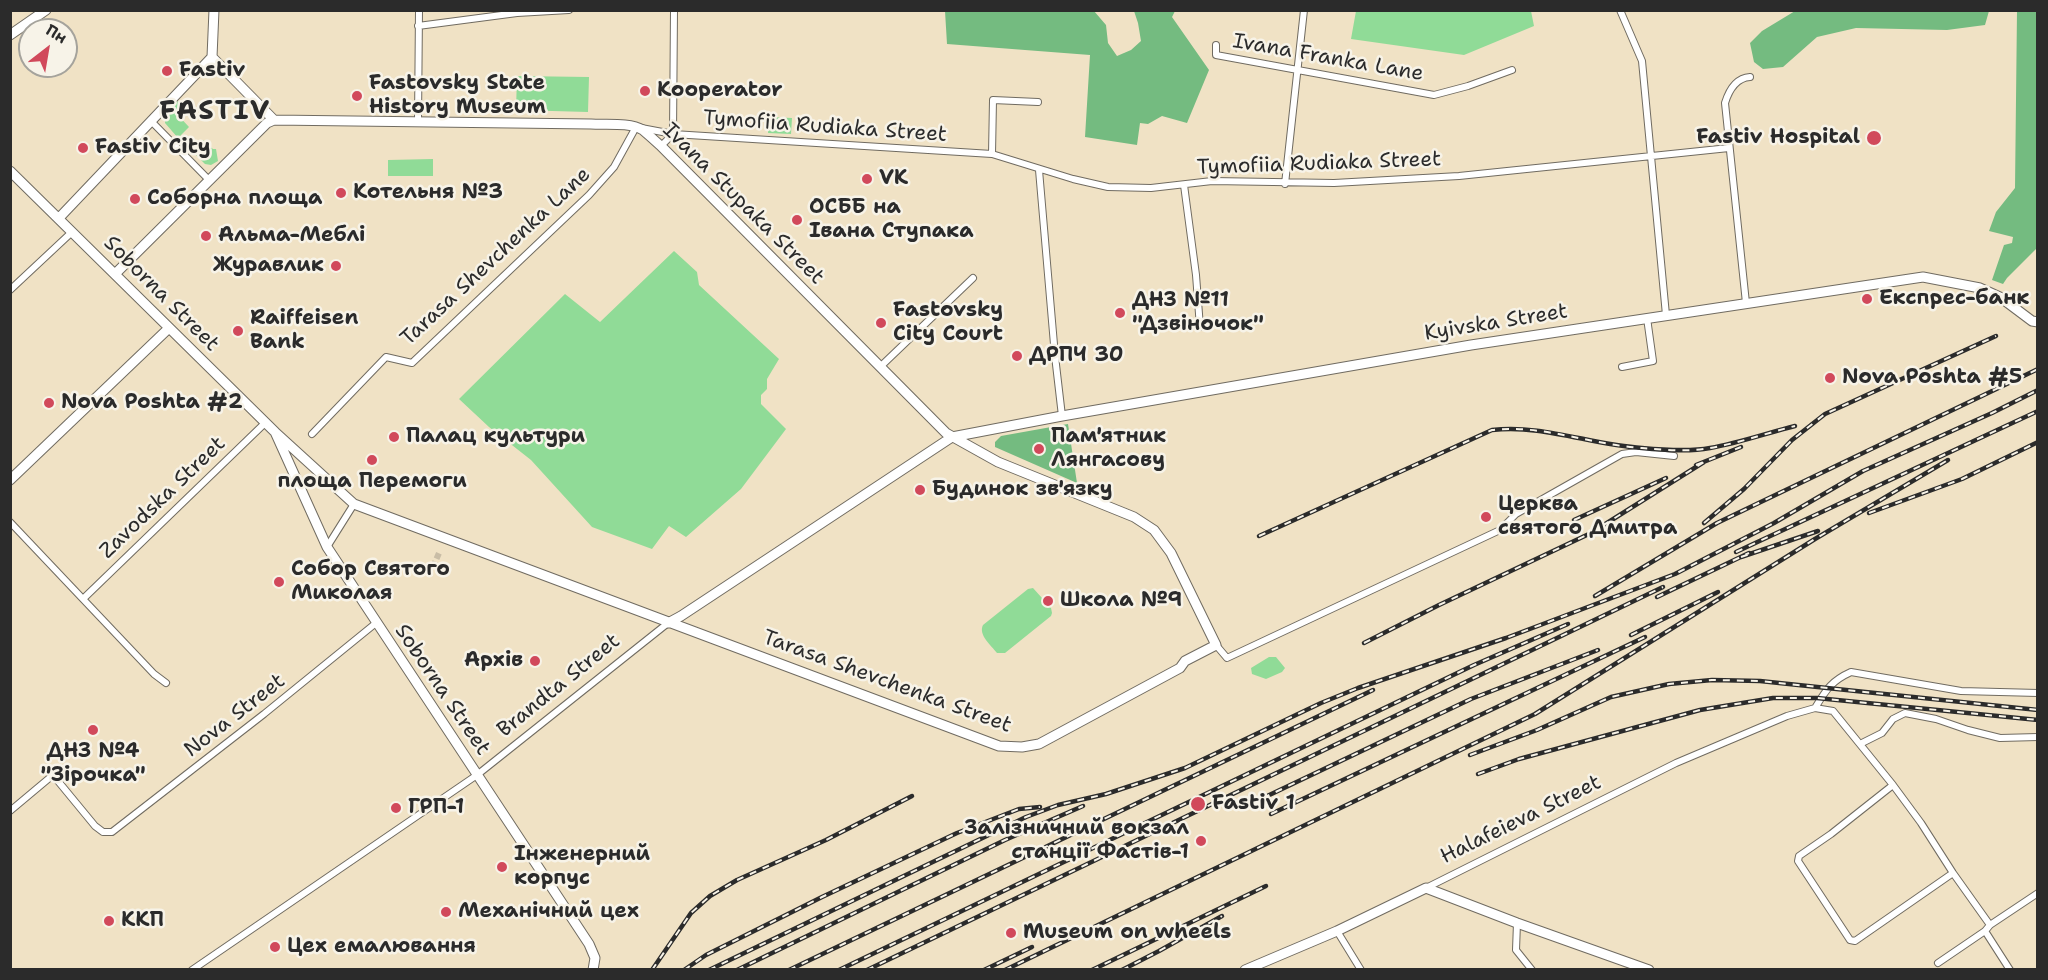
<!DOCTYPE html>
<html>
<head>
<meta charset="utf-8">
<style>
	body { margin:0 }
	#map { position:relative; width:2048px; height:980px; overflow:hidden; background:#f0e2c5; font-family:"Shantell Sans",sans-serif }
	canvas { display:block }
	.frame { position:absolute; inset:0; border:12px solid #2b2b2b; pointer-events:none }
	.north { position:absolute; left:18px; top:18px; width:60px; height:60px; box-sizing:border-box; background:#f7f3e8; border:2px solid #a5a39c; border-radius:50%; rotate:31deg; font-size:16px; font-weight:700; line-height:24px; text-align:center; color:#2b2b2b }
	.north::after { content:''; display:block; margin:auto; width:21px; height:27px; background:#d1495b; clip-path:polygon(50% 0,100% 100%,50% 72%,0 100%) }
</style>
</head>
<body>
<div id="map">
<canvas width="2048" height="980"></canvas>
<div class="frame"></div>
<div class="north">Пн</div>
</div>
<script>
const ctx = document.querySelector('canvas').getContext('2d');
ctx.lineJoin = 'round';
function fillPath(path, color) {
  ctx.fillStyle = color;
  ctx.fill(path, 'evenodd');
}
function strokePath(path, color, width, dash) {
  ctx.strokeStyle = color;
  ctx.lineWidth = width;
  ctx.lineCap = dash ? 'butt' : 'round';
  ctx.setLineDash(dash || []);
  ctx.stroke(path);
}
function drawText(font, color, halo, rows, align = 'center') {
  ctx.font = font + ' "Shantell Sans",sans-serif';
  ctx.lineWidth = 5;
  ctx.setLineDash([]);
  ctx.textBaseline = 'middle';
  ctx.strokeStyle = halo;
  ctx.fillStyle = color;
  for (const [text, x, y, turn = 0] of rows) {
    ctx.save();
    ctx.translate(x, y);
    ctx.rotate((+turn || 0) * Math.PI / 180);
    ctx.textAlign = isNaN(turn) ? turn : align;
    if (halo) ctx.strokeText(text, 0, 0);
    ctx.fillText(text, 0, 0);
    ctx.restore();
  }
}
fillPath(new Path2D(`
	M1356,11H1531L1534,26L1464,55L1351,39Z
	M517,76L589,77L588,112L516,110Z
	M178,101L182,105L175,112L189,127L178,138L165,123V117Z
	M769,117L792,118L791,134L768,133Z
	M203,140L213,149H216L218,161L211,165L205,164L192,151Z
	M433,159V176H388V160Z
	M674,251L697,272L699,285L779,359L767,379V389L761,395V404L786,429L741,489L686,537L669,526L652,549L592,527L531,460L489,427L459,399L565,294L600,322Z
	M1033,588L1051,608L1052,613L1051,616L1005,653H997C991,645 978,635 983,625L1028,589Z
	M1269,657H1276L1285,668L1282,672L1266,679L1252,674L1251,668Z`), '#90db97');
fillPath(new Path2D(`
	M945,11H1094L1106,25L1108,43L1117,56L1131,50L1141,41L1138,23L1134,11H1175L1172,17L1209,70L1187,123L1162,116L1148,124L1140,123L1137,145L1085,137L1090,55L947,44Z
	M1795,11V10L1989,11L1985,25L1947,30L1856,28L1817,37L1783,67L1763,69L1754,62L1750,43L1762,31Z
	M2017,11H2037L2038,247L2007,278L2003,284L1992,280L2004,245L2012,243L2013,237L1989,231L1996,212L2015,188Z
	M1068,424L1077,483L995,447V442L1001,436Z`), '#74bb80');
strokePath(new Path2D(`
	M433,567L439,553`), '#c9bda6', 6, [6, 3]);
const street = new Path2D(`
	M1620,10L1642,61L1666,315
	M418,26L517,13L569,10
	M1216,45V55L1434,95L1468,86L1512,70
	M151,121L209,180
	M418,122L419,10
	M661,146L673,134L992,154L1073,179L1108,187L1151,188L1212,181L1334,183L1459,176L1729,148
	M992,154L993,100L1038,102
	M1039,170L1055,356L1062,416
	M1285,184L1304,10
	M1184,185L1196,275L1200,327
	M10,290L72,232
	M1746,303L1725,103C1729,90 1736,78 1750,77
	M880,367L973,278
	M1622,367L1653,361L1647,318
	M312,434L386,357L412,363L589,195L614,167L636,127L673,134L674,10
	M10,522L154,674L166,683
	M327,547L354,504
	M84,598L265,423
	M1216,645L1227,658L1500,530L1516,514L1622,454L1636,452L1674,456
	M1815,708C1826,690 1831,681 1851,672L1961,691L2038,693
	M1860,744L1882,733L1893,719L1905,713L1936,719L1968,730L2000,738L2038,737
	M1893,785L1831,834L1799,856L1798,861L1850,940L1855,941L1953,873
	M10,811L53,775L95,826L103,832H112L264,714L376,623
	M1426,888L1676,763L1787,716L1815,708L1833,711L1893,785L1921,823L1953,873L1990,925L2038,893
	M1517,923L1516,950L1532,970
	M1337,931L1361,970
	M1985,931L2010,970
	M1938,963L1985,931L1990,925
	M192,970L477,775L668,623`);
const secondary = new Path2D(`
	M10,35L46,10
	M212,57L274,120L591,124C607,125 629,122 643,130C649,135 655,141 661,146L946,433L998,462L1134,517L1154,530L1171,553L1216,645L1185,661L1180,668L1039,744L1022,747L999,746L354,504L275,432
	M212,57L214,10
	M10,171L275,432L327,547L589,944L595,958L593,970
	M59,218L212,57
	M115,274L267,123L274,120
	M10,480L169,328
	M668,623L681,616L952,437L1062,416L1471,345L1923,277L1980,288L2000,297L2032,321L2038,322
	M1245,970L1337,931L1426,888L1517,923L1649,970`);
strokePath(street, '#706b61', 8);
strokePath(secondary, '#706b61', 11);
strokePath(street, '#fff', 6);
strokePath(secondary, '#fff', 9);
const rail = new Path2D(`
	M1696,465L1741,447
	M1869,513L1962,479L2038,442
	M1574,520L1666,478
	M1704,523L1744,489L1792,440L1825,414L1996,336
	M1259,536L1492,430C1543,424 1591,445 1642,448C1664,450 1689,452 1710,448C1739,443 1767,433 1795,426
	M1736,552L2038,411
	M1741,557L1818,531
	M1595,596L1717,523L2038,369
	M1657,597L1749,553
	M1631,635L1718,592
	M1364,643L1439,605L1591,533L1704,462
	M1470,755L1537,730L1611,697L1669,684L1712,680L1760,681L2038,710
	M1478,774L1519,759L1700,710L1773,698H1817L2038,720
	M1263,798L1471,699L1598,650
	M1271,814L1645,637
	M652,970L691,913L710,896L737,880L826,840L912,796
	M684,970L706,955L822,897L957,833L1019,809L1040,807
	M709,970L1026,817L1058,805L1106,794L1185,768L1321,703L1358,688L1506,638L1675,574L1774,523L1863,471L1992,413L2038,390
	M737,970L1005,840L1083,806
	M789,970L1373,690
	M839,970L1474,665L1568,624
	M867,970L1663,587
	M984,970L1032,947
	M1005,970L1535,714L1815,539L1948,460
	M1092,970L1266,886
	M1122,970L1159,951L1222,916`);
strokePath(rail, '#2b2b2b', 4.5);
strokePath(rail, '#f7f3e8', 2, [7]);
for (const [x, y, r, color] of [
	[167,71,6,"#d1495b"],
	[645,91,6,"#d1495b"],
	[357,96,6,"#d1495b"],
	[1874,138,8,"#d1495b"],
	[83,148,6,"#d1495b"],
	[867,179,6,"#d1495b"],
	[341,193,6,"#d1495b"],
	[135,199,6,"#d1495b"],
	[797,220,6,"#d1495b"],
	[206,236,6,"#d1495b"],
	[336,266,6,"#d1495b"],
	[1867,299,6,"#d1495b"],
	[1120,313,6,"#d1495b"],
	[881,323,6,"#d1495b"],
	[238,331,6,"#d1495b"],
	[1017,356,6,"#d1495b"],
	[1830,378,6,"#d1495b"],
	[49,403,6,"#d1495b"],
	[394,437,6,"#d1495b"],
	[1039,449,6,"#d1495b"],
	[372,460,6,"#d1495b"],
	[920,490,6,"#d1495b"],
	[1486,517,6,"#d1495b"],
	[279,582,6,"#d1495b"],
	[1048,601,6,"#d1495b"],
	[535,661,6,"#d1495b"],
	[93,730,6,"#d1495b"],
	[1198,804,8,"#d1495b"],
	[396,808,6,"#d1495b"],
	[1201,841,6,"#d1495b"],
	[502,867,6,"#d1495b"],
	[446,912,6,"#d1495b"],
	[109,921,6,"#d1495b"],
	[1011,933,6,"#d1495b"],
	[275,947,6,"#d1495b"]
]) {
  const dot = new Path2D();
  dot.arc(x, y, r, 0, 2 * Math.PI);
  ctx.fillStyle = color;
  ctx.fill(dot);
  strokePath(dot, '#f7f3e8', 2);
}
drawText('21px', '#2b2b2b', '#f7f3e8', [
	["Ivana Franka Lane",1328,58,10],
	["Tymofiia Rudiaka Street",825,127,4],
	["Tymofiia Rudiaka Street",1319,164,-2],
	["Ivana Stupaka Street",743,204,45],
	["Tarasa Shevchenka Lane",496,257,-43],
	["Soborna Street",161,294,45],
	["Kyivska Street",1496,323,-9],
	["Zavodska Street",163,498,-44],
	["Tarasa Shevchenka Street",887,682,20],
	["Brandta Street",559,686,-39],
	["Soborna Street",442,690,56],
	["Nova Street",235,716,-38],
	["Halafeieva Street",1521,820,-26]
]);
drawText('bold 21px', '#2b2b2b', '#f7f3e8', [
	["Fastiv",179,71],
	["Fastovsky State",369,84],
	["History Museum",369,108],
	["Kooperator",657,91],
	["Fastiv Hospital",1860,138,"right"],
	["Fastiv City",95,148],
	["VK",879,179],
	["Котельня №3",353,193],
	["Соборна площа",147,199],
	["ОСББ на",809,208],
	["Івана Ступака",809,232],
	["Альма-Меблі",218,236],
	["Журавлик",324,266,"right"],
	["Експрес-банк",1879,299],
	["ДНЗ №11",1132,301],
	["\"Дзвіночок\"",1132,325],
	["Fastovsky",893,311],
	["City Court",893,335],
	["Raiffeisen",250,319],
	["Bank",250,343],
	["ДРПЧ 30",1029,356],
	["Nova Poshta #5",1842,378],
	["Nova Poshta #2",61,403],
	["Палац культури",406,437],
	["Пам'ятник",1051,437],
	["Лянгасову",1051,461],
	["площа Перемоги",372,482,"center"],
	["Будинок зв'язку",932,490],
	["Церква",1498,505],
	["святого Дмитра",1498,529],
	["Собор Святого",291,570],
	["Миколая",291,594],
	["Школа №9",1060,601],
	["Архів",523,661,"right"],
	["ДНЗ №4",93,752,"center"],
	["\"Зірочка\"",93,776,"center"],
	["Fastiv 1",1212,804],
	["ГРП-1",408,808],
	["Залізничний вокзал",1189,829,"right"],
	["станції Фастів-1",1189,853,"right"],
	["Інженерний",514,855],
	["корпус",514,879],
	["Механічний цех",458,912],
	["ККП",121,921],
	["Museum on wheels",1023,933],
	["Цех емалювання",287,947]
], 'left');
ctx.letterSpacing = '1.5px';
drawText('bold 27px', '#2b2b2b', '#f7f3e8', [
	["FASTIV",215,112]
]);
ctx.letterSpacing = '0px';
</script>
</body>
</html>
